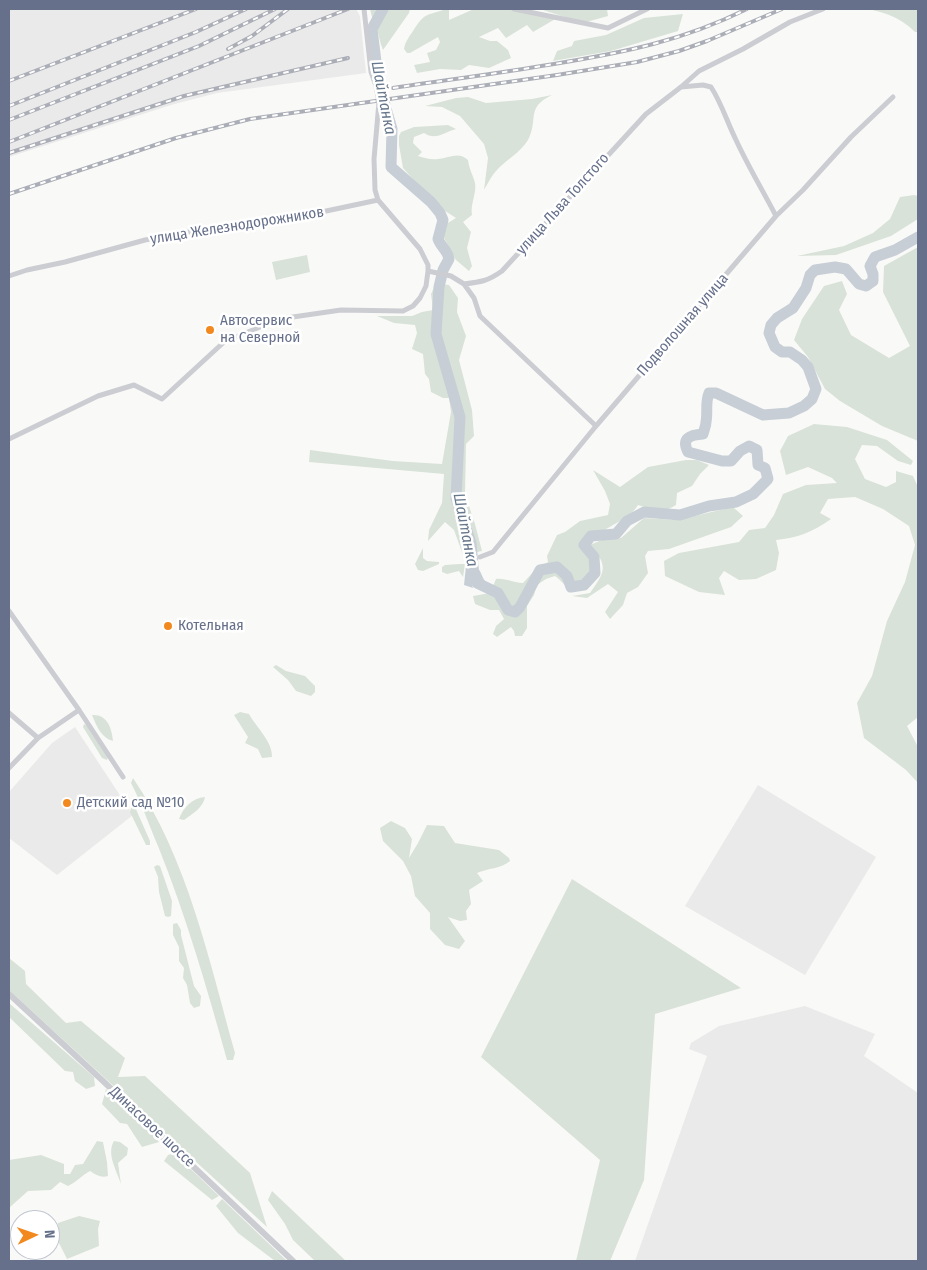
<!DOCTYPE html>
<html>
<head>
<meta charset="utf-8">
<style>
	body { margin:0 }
	#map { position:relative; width:927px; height:1270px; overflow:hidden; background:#f9faf7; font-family:"Fira Sans Condensed",sans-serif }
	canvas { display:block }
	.frame { position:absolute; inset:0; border:10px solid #66708b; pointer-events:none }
	.north { position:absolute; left:10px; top:1210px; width:50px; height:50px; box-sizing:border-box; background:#fff; border:1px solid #c2c6d1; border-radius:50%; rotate:87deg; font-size:14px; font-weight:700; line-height:20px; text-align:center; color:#66708b }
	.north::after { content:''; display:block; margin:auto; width:18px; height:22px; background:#f2891f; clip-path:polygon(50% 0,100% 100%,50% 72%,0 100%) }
</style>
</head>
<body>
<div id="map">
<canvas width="927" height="1270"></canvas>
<div class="frame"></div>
<div class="north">N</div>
</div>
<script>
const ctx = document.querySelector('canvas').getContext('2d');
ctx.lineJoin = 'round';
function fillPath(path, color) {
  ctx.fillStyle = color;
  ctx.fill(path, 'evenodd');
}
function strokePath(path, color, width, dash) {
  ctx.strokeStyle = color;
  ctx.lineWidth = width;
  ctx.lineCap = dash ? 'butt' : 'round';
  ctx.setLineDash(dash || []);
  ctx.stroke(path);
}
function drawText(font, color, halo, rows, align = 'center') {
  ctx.font = font + ' "Fira Sans Condensed",sans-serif';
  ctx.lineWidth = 5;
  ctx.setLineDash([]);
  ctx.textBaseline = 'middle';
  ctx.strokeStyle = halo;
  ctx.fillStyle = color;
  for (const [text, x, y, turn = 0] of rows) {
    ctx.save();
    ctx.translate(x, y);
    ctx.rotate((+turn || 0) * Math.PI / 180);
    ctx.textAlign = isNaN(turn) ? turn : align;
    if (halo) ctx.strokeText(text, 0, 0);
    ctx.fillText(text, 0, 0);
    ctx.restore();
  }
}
fillPath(new Path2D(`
	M9,9H356L360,16L366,73L217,93L171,105L9,157Z
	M75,727L133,815L57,875L9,838V792L52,743Z
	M758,785L876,857L805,975L685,906Z
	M805,1006L875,1034L864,1056L918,1093V1261H635L707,1056L689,1049L691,1043L719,1026Z`), '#eaeaea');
fillPath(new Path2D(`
	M370,9H410L409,13L383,50C380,43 379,36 377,29C374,22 371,16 370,9Z
	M446,9H449V20L474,9H514L557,18L533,32L527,25L506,38L498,28L479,37L490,41H497L508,50L511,58L489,68L469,65L461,70L440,69L417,73L414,65L430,62L427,53L436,50L440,42L438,37L410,53H407L404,49C405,42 409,37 413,31C425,12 426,16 446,9Z
	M540,9H607L608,16L583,23Z
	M844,9H918V32H915C896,13 867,5 840,10Z
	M683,14L678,31L611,51L553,61L557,51L572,46L574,41L606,35L644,18Z
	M552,95C525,108 539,119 528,140C521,152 506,160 497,170C492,175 488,183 484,190L488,158L484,144L460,116L442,107L425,106L456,98L468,97L486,103L532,99Z
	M448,125L456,129C444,132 436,141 424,133L414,137L413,143L422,152L418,156C425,158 431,160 438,159C449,158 459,151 468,160C469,169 473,175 475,183C477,193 470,204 472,215L463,222L471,232L467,248L472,266L469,271L456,260L443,236V226L456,218L442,209L431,196L424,192L403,168L399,145V136L401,132L414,127Z
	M914,195L918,196V219L891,236L836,255L797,256L844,246L873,233L890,219L900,197Z
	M918,247V444V441L882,426L840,401L825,389L808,357L794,340L802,319L824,286L842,281L847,294L839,310L851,335L889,358L910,346L883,292L884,266Z
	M307,255L310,272L276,280L272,262Z
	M436,283L449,285L458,298L457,312L466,336L459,360L472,410L474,436L466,444L465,494L475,524L482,551L463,555L454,530L445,522L428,541L429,530L442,503L444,474L309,462L310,450L393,461L442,464L451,412L449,398H443L431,392L429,379L425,374L423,354L412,349L417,333L415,325L394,323L377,316H412L422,312L433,310L431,294Z
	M814,424L847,427L887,440L913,461L911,465L898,461L877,446L862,445L855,459L865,479L886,487L896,482V471L913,476L918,487V717L907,726L918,747V783L906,770L864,738L857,703L872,676L887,621L905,582L915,545L909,526L883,509L855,497L828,499L820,513L831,519C813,532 797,538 776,540L779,553L776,570L756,579L739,580L724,571L719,578L725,595L699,592L665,576L664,561L679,553L739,542L749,530L765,528L774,515L783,494L806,485L837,483L832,478L808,467L786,475L780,451L788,436Z
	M686,460H697L709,465L700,474L692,486L677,493L676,505C663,514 652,509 638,505C636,508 633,512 630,514C619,524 596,531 589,545C600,559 606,573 588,585C583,589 580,591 574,590C567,589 561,580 555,576L546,579L537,585L534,595L527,606V628L522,636H515L514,631L511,627L497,637L493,634L496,626L504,619L499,610H490L475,604L473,596L490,593L496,579C506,578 513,583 523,583L536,569L548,562L547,556L557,535L565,532L580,521L608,515L610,504L605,491L593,470L620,487L648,467Z
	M733,507L743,516L731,527L669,549L648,551L645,556L648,573L638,587L627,593L623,605L610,619L605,612L618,592L608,584L587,598L572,596L590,593C605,572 609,566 590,545L604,539L621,538L644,518L677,520Z
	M423,548V558L427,561L439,562V564L423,571L418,570L415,564Z
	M459,564H465L463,577L459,571L447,574L442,572V567L445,565Z
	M276,665L286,671L305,676L315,686V692L311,696L296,691L288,680L273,667Z
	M240,712L249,714C256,727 273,742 272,757L262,758L258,749L245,743L248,737L234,715Z
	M92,715C107,714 112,728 113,741C101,738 96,725 92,715Z
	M84,724L88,726L108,757L107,760L102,758L83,727Z
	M133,778C188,860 209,960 235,1053L233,1060H227C207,988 186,916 158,846C149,825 142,804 131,783Z
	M205,797C203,808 192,814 184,820L179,819C183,808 192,798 205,797Z
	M135,807L150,841V845H146L130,812L131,808Z
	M391,821L405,828L412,839L409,858L418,843L427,825L444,826L455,843L499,850L509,858L510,861C501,869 488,868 477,873L483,881L469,890L471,904L466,911L467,920L460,921L448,917L465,941L459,949L445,945L430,929V913L415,896L411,876L403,861L383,841L380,828Z
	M157,865L160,866L172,901L171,916L168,917L165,916L159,892L158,877L154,867Z
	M572,879L741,988L655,1014L644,1180L610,1261H576L600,1160L481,1057Z
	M177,923L181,930V935L194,986L201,996L200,1006L194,1008L190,1003L187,985L183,978L184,968L179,961V947L173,935V924Z
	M9,958L25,971L26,984L66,1023L81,1021L125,1058L118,1077L145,1076L250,1173L267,1227L9,990Z
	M9,1003L94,1077L95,1086L86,1089L75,1081L73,1072L65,1071L9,1017Z
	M106,1089L146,1127L159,1142L142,1147L127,1124L120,1123L102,1104Z
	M97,1141L103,1142L107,1162L108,1176C101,1178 96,1175 90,1171C82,1175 77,1182 68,1186L60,1182L51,1190L28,1191L9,1208V1160L41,1155L64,1164V1174H70L75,1165L83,1164Z
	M114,1141L120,1142L128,1148L127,1155L118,1163L121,1184C117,1171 106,1154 114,1141Z
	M174,1153L219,1196L212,1200L164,1161L168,1155Z
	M272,1191L346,1261H315L293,1240L285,1224L268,1200Z
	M222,1199L287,1261H275L238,1233L216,1206Z
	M79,1216L100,1221L98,1229L99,1246L67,1259L59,1243L58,1223Z`), '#d9e2d8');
fillPath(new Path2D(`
	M469,560H475V565C482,572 481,575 485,581C488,585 492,584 493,591L472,585L473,588L464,585L466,566Z`), '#c8ced6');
strokePath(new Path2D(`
	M383,9L372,29L377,70L385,105L392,129L391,167L431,202L440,213L443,220L438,239C441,247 448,251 449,259L443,270L439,287L436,334L460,417L456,498L471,543L474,577L477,583L498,593L508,610L515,612L520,607L540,570L557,567L567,576L571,587L584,585L595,573L594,557L584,545L591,536L616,534L627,521L644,512L680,515L709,506L736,502L753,494L768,479L765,468L758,465L757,450L749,446L740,451L731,461H722L688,452C681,438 690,435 703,434C704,430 706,426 706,422C708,411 705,403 709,393H716L763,415L789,413L804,406L812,399L816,389L808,367L802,360L790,352H782L775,347L769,333L771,325L777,318L793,308L806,288L810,275L815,270L835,267L846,269L859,284L866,286L873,281V274L870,266L875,257L895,250L918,237`), '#c8ced6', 11);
strokePath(new Path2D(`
	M514,9L608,28L647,9
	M681,87L703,85L711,87C722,104 727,122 736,140C748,166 763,191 776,216
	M428,271L451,276L464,284
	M9,276L27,270L65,262L145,240L231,224H262L279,221L378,200
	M596,426L480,316L474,298L464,284C481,282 488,281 502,271L646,114L681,87L699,71L743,49L790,22L823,9
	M9,439L98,396L134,385L162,399L224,342L279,319L341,310L403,311L413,306L420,298L426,286L428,271V265L420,249L378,200L375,190L374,159L379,102L376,86L371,72L364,9
	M480,557L493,552L596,426L776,216L803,190L851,137L893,97
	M9,611L79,710L123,777
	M9,713L38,738
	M9,768L38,738L79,710`), '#cccdd2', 5);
strokePath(new Path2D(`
	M9,994L103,1081L293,1261`), '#cccdd2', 6);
const rail = new Path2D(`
	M228,49L252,36L288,9
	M9,81L196,9
	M393,88C447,80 501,73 554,64C626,52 682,41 747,9
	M9,106L196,32L246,9
	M9,120L199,46L275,9
	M9,142L348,9
	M9,153L184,96L348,58
	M9,194L176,138L250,119L557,75L637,62L679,51L707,41L782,9`);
strokePath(rail, '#abaeb7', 4);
strokePath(rail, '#fff', 2, [5.5]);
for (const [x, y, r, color] of [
	[210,330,5,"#f2891f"],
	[168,626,5,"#f2891f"],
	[67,803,5,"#f2891f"]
]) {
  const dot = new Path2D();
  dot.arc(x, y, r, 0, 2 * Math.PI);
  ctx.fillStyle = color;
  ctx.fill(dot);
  strokePath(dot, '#fff', 2);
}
drawText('15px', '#66708b', '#fff', [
	["улица Льва Толстого",563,204,-48],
	["улица Железнодорожников",237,226,-9],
	["Подволошная улица",683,325,-49],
	["Динасовое шоссе",152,1127,43]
]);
drawText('15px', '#66708b', '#fff', [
	["Автосервис",220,321],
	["на Северной",220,338],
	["Котельная",178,626],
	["Детский сад №10",77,803]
], 'left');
drawText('italic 16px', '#67788c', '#fff', [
	["Шайтанка",383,98,79],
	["Шайтанка",465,530,79]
]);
</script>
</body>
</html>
